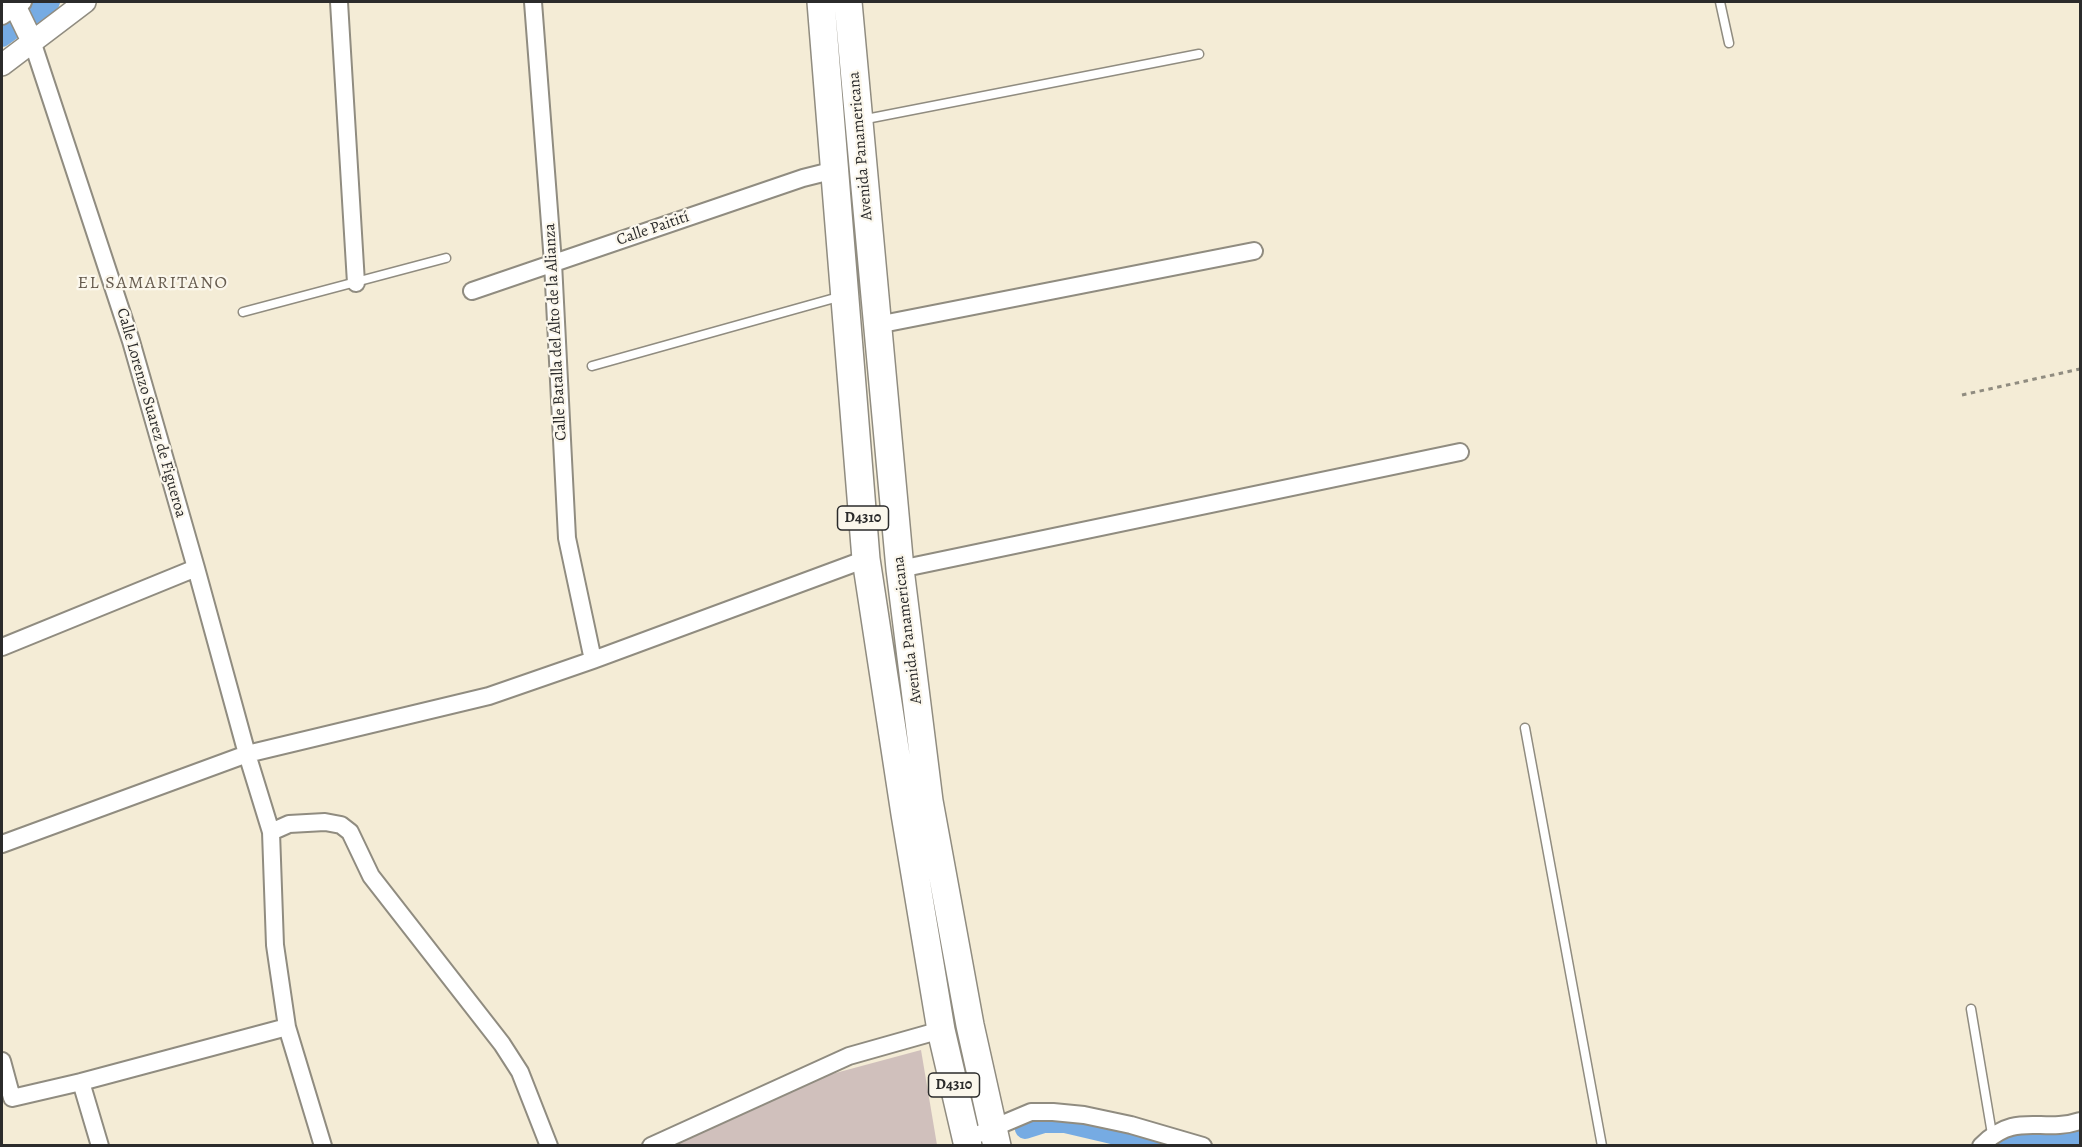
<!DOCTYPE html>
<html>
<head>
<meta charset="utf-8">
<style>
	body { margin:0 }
	#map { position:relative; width:2082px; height:1147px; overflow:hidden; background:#f4ecd6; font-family:Alegreya,serif }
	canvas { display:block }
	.frame { position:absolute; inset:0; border:3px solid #2b2b2b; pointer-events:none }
</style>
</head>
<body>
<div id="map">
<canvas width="2082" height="1147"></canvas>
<div class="frame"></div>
</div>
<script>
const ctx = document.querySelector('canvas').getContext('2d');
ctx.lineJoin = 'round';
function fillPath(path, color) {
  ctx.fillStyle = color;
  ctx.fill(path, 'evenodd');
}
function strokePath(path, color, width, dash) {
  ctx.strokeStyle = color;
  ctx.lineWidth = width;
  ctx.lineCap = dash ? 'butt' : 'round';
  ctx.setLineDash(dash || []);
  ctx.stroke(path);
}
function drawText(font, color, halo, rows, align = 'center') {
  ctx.font = font + ' Alegreya,serif';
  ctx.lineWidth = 4.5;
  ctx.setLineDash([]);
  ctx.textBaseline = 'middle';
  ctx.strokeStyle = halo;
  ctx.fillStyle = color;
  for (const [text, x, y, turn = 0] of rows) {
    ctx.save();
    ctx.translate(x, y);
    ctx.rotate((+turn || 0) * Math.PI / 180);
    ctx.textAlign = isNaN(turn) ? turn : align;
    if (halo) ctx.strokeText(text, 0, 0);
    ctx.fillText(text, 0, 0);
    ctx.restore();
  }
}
fillPath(new Path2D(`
	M921,1050L937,1145L672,1146L828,1075Z`), '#d0c0bc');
strokePath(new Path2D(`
	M2,37L50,2
	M1025,1129L1044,1123H1065L1163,1146
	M1997,1146L2012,1139L2027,1138L2067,1144L2080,1136`), '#76abe3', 20);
const service = new Path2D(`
	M1720,2L1729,43
	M861,120L1199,54
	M243,312L446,258
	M592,366L842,296
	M1525,728L1602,1146
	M1971,1009L1992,1134`);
const minor = new Path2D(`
	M339,2L356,283
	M533,2L553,263L567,538L593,660
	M2,16L23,2
	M32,41L131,341L196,568L247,754L271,832L275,945L287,1027L323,1146
	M472,291L803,178L835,170
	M877,325L1254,251
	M900,569L1460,452
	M2,647L196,568
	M271,832L289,824L325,822L341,825L350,832L371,876L502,1044L520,1072L549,1146
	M2,844L247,754L489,696L593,660L866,559
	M2,1061L12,1098L81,1082L287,1027
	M81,1082L100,1146
	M967,1139L1031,1112H1053L1084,1115L1131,1125L1203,1146
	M651,1146L849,1056L941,1030
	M1981,1146C2016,1110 2042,1134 2080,1121`);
const tertiary = new Path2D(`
	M13,2L32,41
	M2,65L85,2`);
const primary = new Path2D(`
	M821,2L866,559L905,814L941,1030L968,1146
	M848,2L900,569L929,801L970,1025L997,1146`);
strokePath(service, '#908c80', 11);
strokePath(minor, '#908c80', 20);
strokePath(tertiary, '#908c80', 24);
strokePath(primary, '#908c80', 30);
strokePath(new Path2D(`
	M1962,395L2080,369`), '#908c80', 3, [4.5, 4.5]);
strokePath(service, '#fff', 8);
strokePath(minor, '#fff', 16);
strokePath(tertiary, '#fff', 21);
strokePath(primary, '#fff', 27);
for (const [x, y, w] of [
	[863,518,51],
	[954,1085,51]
]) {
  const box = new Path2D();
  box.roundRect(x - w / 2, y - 12, w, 24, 4.5);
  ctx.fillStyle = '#fbf7ec';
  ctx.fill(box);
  strokePath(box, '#2b2b2b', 1.5);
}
drawText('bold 15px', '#2b2b2b', null, [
	["D4310",863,518],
	["D4310",954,1085]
]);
drawText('16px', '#2b2b2b', '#fbf7ec', [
	["Avenida Panamericana",861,146,-95],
	["Calle Paitití",653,229,-19],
	["Calle Batalla del Alto de la Alianza",556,332,-93],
	["Calle Lorenzo Suarez de Figueroa",151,413,74],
	["Avenida Panamericana",908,630,-97]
]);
ctx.letterSpacing = '1.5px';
drawText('18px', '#665b4e', '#fbf7ec', [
	["EL SAMARITANO",153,284]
]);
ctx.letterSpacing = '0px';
</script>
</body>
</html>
